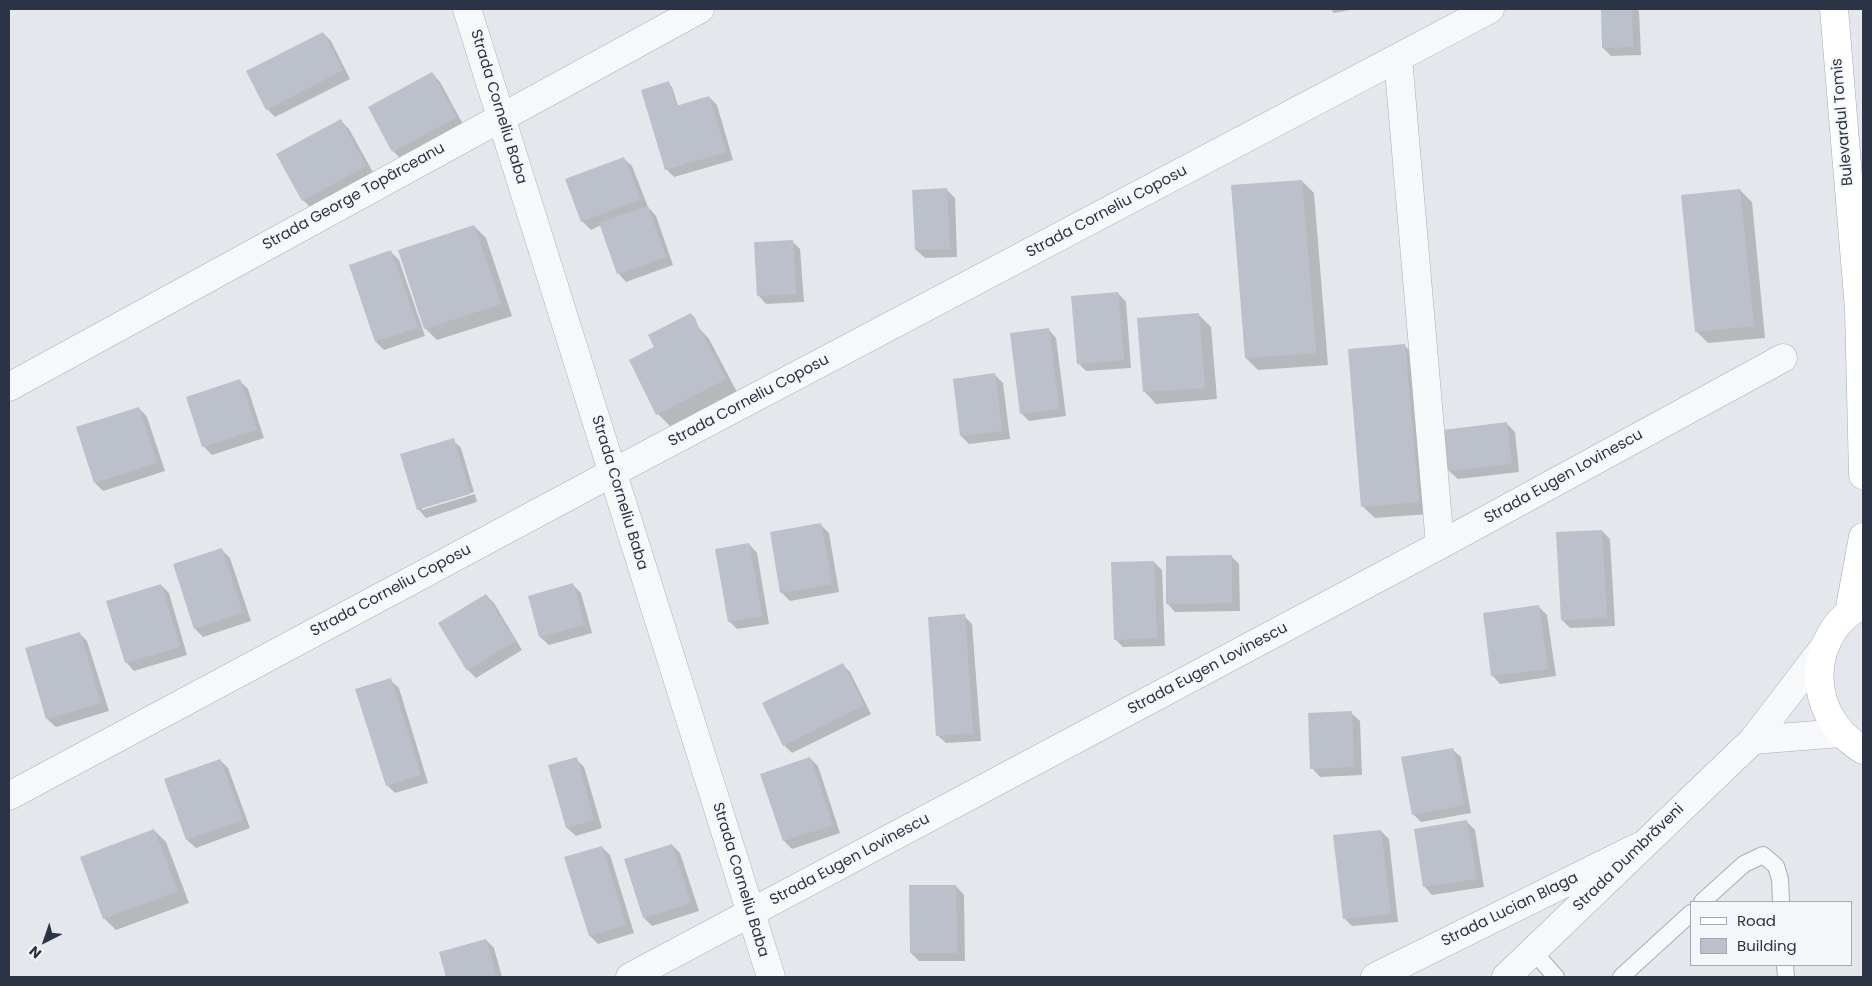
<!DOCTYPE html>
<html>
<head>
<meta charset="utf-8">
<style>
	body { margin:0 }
	#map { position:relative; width:1872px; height:986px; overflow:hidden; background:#e4e7ec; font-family:Poppins,sans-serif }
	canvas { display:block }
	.frame { position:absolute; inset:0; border:10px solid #2b3445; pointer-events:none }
	.legend { position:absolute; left:1690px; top:901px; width:162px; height:65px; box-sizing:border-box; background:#f4f6f9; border:1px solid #a4a8b1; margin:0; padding:6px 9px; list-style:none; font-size:15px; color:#2b3445 }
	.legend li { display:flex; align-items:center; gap:10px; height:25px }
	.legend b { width:25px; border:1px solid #a4a8b1 }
	.north { position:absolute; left:20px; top:916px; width:50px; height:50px; -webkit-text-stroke:4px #f4f6f9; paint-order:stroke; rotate:221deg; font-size:14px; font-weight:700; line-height:20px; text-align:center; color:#2b3445 }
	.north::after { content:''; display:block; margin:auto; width:18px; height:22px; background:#2b3445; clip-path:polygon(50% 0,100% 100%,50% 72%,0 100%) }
</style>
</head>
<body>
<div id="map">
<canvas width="1872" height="986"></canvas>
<div class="frame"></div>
<ul class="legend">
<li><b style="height:6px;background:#fff"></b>Road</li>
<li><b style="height:14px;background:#bbc0ca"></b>Building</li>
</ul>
<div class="north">N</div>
</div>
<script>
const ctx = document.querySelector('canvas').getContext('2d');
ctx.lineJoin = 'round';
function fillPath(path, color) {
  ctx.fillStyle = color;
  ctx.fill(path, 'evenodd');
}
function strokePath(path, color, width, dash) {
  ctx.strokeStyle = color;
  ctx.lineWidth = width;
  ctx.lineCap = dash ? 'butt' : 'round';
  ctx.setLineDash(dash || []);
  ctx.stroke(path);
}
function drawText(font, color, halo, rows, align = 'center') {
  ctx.font = font + ' Poppins,sans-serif';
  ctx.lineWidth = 4;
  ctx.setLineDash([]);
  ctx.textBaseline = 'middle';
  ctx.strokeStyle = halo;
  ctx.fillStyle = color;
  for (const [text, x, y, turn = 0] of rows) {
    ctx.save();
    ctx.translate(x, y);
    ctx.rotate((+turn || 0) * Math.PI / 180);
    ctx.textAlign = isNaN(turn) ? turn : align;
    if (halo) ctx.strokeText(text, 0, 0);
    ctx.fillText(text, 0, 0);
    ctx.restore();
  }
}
fillPath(new Path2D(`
	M1330,9H1355L1334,13Z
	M1602,9H1637L1639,11L1641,55L1611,56L1603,48Z
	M323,33L331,41L350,79L275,117L267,109Z
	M432,73L440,82L464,126L401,159L393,151Z
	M668,83L672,87L678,106L709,97L717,105L733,160L674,177L666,169Z
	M341,121L349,129L374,174L311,208L303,200Z
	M623,158L632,166L648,207L656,216L673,265L626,282L618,273L601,225L591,230L582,221L566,180Z
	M1302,181L1314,193L1328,365L1258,370L1246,358Z
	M947,190L955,198L957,257L925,258L916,250Z
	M1740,190L1752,202L1765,338L1708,343L1696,331Z
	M474,226L486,238L512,316L437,340L425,328Z
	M792,241L800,249L804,302L766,304L758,295Z
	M391,252L399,260L425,336L384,350L376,342Z
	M1118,293L1126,302L1131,368L1086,371L1078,363Z
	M691,314L695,318L699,328L709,339L737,392L670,426L658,414L656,347Z
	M1199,315L1211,327L1217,399L1156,404L1144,391Z
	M1048,329L1056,338L1066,416L1029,421L1021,413Z
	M1405,346L1417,358L1430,514L1375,518L1362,506Z
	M995,375L1003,383L1010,439L969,444L961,436Z
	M240,381L248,389L264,438L212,455L204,447L188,398Z
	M139,408L147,417L165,471L103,491L95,483Z
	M1506,423L1515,432L1519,472L1458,479L1449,471Z
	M453,440L461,448L474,492L422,507V510L475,494L477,502L426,518L418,509Z
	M821,525L829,533L839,592L790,601L781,592Z
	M1602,531L1610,539L1615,626L1570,628L1562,620Z
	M749,544L757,553L769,624L737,629L729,621Z
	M222,550L230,558L251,621L203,637L195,629Z
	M1231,556L1239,564L1240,611L1175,612L1167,603Z
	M1154,562L1162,570L1165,646L1123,647L1115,639Z
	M161,585L169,593L187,655L134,671L126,662Z
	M573,585L581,593L592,633L549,645L540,637L529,597Z
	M486,595L494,603L522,650L476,678L468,670Z
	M1539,607L1547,615L1556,676L1500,684L1492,675Z
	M964,616L972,624L981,741L946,743L937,735Z
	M79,633L87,641L109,711L56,727L47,719L26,649Z
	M842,664L850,672L871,714L792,753L784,745Z
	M390,680L399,688L428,783L395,793L387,785Z
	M1351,713L1360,721L1362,775L1320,777L1312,768Z
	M1452,749L1461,757L1471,813L1421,822L1413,814Z
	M810,758L818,766L840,833L792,849L784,841Z
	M576,759L584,767L602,828L576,836L567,828Z
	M220,760L228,768L250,828L196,848L187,840L165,780Z
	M1467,822L1475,830L1484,887L1432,895L1424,886Z
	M154,830L166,842L189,903L116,930L104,918Z
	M1381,831L1389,839L1398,922L1352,926L1344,918Z
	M672,845L680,853L699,911L652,926L644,918Z
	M602,847L610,855L634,933L598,944L590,936L565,858Z
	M956,886L964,895L965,961H919L911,953Z
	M486,940L494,948L502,977H447L440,953Z`), '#0003');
fillPath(new Path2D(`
	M1601,9H1632L1633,47L1602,48Z
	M323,32L343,70L266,110L246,71Z
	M432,72L457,117L392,152L368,107Z
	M669,81L676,106L709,96L726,152L665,170L641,90Z
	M341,119L366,166L302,201L276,154Z
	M624,157L641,199L581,222L565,179Z
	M1302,180L1316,353L1245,358L1231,185Z
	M947,188L950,249L915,250L912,190Z
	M1740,189L1754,326L1695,332L1681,195Z
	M648,206L666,257L617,274L599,223Z
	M474,225L501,304L424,329L398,250Z
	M793,240L796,294L757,296L754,242Z
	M391,250L418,328L375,342L349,265Z
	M1118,292L1124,360L1077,364L1071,296Z
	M691,313L726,379L656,415L629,360L654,347L648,335Z
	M1199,313L1205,388L1143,392L1137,318Z
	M1049,328L1059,409L1020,414L1010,333Z
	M1405,344L1419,502L1361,507L1348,349Z
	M995,373L1002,431L960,436L953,379Z
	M240,379L257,430L202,447L186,397Z
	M139,407L157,463L94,483L76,427Z
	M1507,422L1512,464L1448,471L1443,430Z
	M454,438L470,494L417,510L400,454Z
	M821,523L832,584L780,593L770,532Z
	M1602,530L1607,618L1561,620L1556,532Z
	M749,543L762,616L728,622L715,549Z
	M222,548L243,613L194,629L173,564Z
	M1232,555V603L1166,604V556Z
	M1154,561L1157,638L1114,640L1111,562Z
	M573,583L585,625L539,637L528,596Z
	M161,584L180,647L125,663L106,601Z
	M486,594L515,641L467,671L438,623Z
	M1539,605L1548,669L1491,676L1483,613Z
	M965,614L973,733L936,736L928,617Z
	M80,632L101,703L46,719L25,648Z
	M843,663L864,705L783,746L762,703Z
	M391,678L421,775L386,786L355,689Z
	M1352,711L1354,767L1310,769L1308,713Z
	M1453,748L1464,805L1412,815L1401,757Z
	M577,757L594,820L566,828L548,765Z
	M810,757L833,825L783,841L760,774Z
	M220,759L243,820L186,840L164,779Z
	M1467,820L1477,879L1423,887L1414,829Z
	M154,829L178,891L103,919L80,857Z
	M1381,830L1391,914L1343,919L1333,835Z
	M672,844L691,903L643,918L624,859Z
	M602,846L626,925L589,936L564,857Z
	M909,885H956L957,953H910Z
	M486,939L497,977H446L439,952Z`), '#bbc0ca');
const service = new Path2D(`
	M1702,902L1744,864L1763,855L1776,866L1780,879L1781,902
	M1533,951L1556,977
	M1785,965L1786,977
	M1621,977L1691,913`);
const minor = new Path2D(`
	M467,9L771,977
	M1398,58L1440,545
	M9,387L700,9
	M9,796L612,473L1490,9
	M630,977L1440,545L1783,358
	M1375,977L1638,847`);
const tertiary = new Path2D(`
	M1753,740L1841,733
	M1506,977L1753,740L1825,646`);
const primary = new Path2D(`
	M1834,9L1859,309L1863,475
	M1863,603C1853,610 1841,618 1834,629C1806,672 1820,724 1863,750
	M1849,613L1863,537`);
strokePath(service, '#a9aeb7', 18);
strokePath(minor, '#a9aeb7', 29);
strokePath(tertiary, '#a9aeb7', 29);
strokePath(primary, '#a3abb8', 29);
strokePath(service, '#f7f8fa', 16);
strokePath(minor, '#f7f8fa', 28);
strokePath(tertiary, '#f7f8fa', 28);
strokePath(primary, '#fff', 28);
drawText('15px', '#2b3445', '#f4f6f9', [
	["Strada Corneliu Baba",498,107,73],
	["Bulevardul Tomis",1843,122,-95],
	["Strada George Topârceanu",354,197,-29],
	["Strada Corneliu Coposu",1107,212,-28],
	["Strada Corneliu Coposu",749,401,-28],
	["Strada Eugen Lovinescu",1564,477,-29],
	["Strada Corneliu Baba",619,493,73],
	["Strada Corneliu Coposu",391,591,-28],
	["Strada Eugen Lovinescu",1208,669,-28],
	["Strada Dumbrăveni",1629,858,-44],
	["Strada Eugen Lovinescu",850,860,-28],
	["Strada Corneliu Baba",740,880,73],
	["Strada Lucian Blaga",1510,910,-26]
]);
</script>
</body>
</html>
